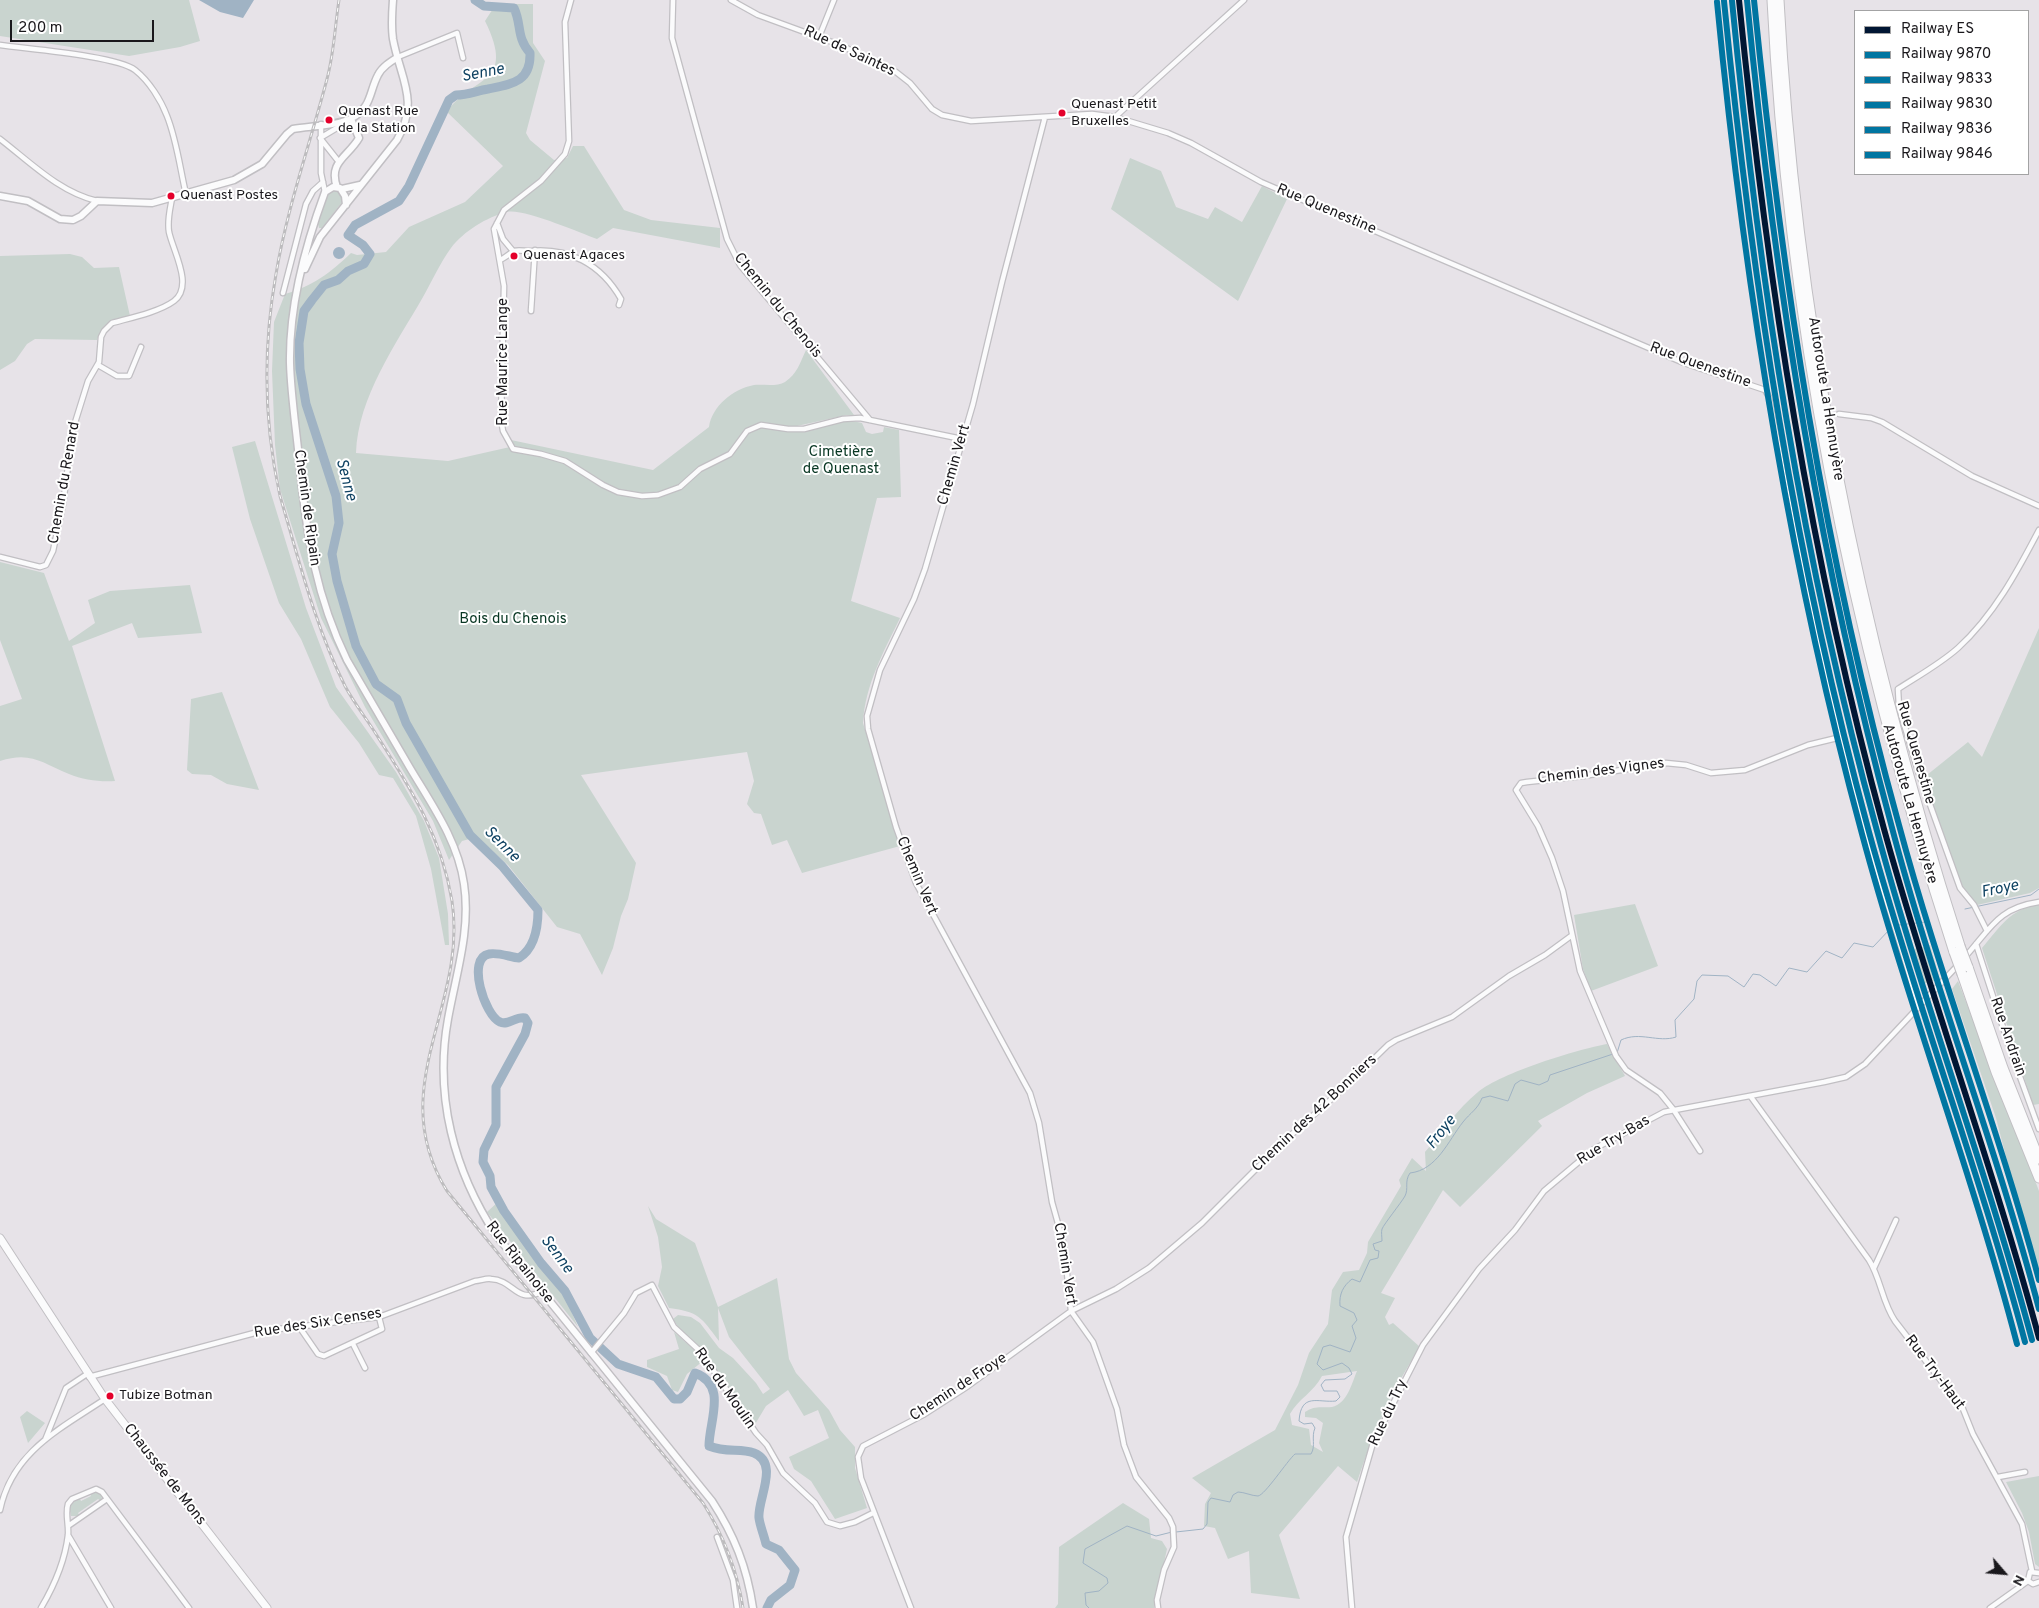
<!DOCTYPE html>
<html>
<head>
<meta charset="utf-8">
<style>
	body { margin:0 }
	#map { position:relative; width:2039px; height:1608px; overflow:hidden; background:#e7e3e8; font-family:Overpass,sans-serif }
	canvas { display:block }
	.legend { position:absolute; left:1854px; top:10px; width:175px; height:165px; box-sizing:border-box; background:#fff; border:1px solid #a3a3a4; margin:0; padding:6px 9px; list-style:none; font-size:15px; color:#1a181c }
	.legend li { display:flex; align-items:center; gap:10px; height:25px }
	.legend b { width:25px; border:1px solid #a3a3a4 }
	.north { position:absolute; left:1979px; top:1548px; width:50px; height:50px; -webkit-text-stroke:4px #fff; paint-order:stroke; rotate:117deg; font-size:14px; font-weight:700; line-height:20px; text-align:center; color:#1a181c }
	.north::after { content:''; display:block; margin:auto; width:18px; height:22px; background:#1a181c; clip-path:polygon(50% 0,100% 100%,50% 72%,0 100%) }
	.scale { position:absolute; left:10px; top:20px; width:144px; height:22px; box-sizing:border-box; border:2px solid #1a181c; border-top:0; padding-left:6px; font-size:15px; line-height:18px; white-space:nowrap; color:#1a181c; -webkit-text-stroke:4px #fff; paint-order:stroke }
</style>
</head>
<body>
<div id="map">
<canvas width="2039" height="1608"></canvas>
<ul class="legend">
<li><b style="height:6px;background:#011633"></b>Railway ES</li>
<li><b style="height:6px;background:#0075a1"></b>Railway 9870</li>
<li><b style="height:6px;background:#0075a1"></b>Railway 9833</li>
<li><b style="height:6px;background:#0075a1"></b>Railway 9830</li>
<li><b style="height:6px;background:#0075a1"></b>Railway 9836</li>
<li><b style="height:6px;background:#0075a1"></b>Railway 9846</li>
</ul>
<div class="north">N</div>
<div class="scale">200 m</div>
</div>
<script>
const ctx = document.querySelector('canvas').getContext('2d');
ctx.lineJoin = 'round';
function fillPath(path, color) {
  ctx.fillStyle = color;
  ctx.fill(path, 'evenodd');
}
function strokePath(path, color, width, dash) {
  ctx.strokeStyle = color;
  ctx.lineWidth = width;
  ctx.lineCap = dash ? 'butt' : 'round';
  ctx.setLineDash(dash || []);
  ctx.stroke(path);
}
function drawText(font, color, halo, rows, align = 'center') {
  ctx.font = font + ' Overpass,sans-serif';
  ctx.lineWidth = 4;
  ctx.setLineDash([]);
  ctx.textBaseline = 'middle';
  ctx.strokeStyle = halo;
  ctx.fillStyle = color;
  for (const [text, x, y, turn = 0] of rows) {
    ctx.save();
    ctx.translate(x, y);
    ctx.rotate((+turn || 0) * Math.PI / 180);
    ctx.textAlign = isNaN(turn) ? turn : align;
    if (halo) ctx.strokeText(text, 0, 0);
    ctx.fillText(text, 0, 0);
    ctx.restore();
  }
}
fillPath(new Path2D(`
	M0,0H189L200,41L180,47L129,56L0,36Z
	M496,4H533V43L545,61L526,133L530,140L554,160L567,158L573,146H584L624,210L651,220L720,228V248L613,228L597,239C580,233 523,208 507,212C487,217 464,231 451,248C440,263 432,281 423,297C396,344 358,397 356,453L448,461L510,447L511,440L653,470L709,427C712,406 733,389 754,385C763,384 777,387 785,382C797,374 800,363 806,350L854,415H847L797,426L796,432L848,420L862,423L866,432L872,434L883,432L884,427L899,430L901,497L877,498L851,601L900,618C884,651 865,685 863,723L900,846L802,873L787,840L772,845L761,814L754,813L747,804L754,781L747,752L581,775L636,863L628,899L621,916L613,948L602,975L580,934L557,927L508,865L477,837L462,841L449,860L433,821L365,707L321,618L280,489L275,445L272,371L274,322L285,294C313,286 330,273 351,253L357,255L386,252L409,227L465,202L503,166L447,112C472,75 517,86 485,21Z
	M1130,158L1161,171L1176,207L1208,219L1215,207L1242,222L1262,186L1287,199L1238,301L1111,209Z
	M333,189L341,192L342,202L322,228H319L318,224L326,195Z
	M70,254L82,257L94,268L119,267L130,316C110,321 105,320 97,340L35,339L27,344L15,361L0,370V256Z
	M255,441L306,608L336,687L396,772L424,821L439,858L448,914L449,945H445L431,869L416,816L393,778L379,775L359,743L330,707L301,639L279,603L250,519L232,447Z
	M0,562L44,573L69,641L95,623L88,600L110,591L190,585L202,633L138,638L132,623L72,646L115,781C100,782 83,780 69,774C42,763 31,751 0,761V706L22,699L0,640Z
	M2039,628V888L2030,893L1977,905L1961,886L1922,779L1968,742L1982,757Z
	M222,692L259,790L227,784L211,775L192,774L187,770L191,699Z
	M1635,904L1658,966L1591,991L1583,969L1574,915Z
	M2039,904V1104L2033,1105L1982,948C2001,926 2009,910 2039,904Z
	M1930,945L1940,979L1923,984L1914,949Z
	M1958,981L2039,1191V1272L2036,1273L1996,1118L1952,989Z
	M1607,1044L1625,1076L1587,1093L1538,1121L1542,1126L1460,1207L1443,1190L1381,1293L1395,1298L1385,1317L1389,1325L1393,1323L1420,1347C1393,1388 1372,1435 1357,1482L1338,1466L1279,1535L1300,1599L1251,1593L1249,1551L1228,1559L1215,1528L1204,1526L1205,1504L1211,1493L1192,1478L1275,1430L1298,1385L1309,1353L1328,1324L1332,1290L1343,1272L1359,1270L1367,1253L1368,1242L1401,1186L1399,1180L1412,1158L1426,1171L1425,1152C1442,1132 1457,1109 1478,1092C1501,1073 1578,1049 1607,1044ZM1357,1371C1352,1383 1347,1404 1332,1407C1321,1408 1315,1405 1305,1412V1417L1316,1418L1323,1423L1319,1443L1323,1452L1311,1445L1309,1429L1292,1425L1290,1414C1298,1399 1314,1392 1322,1376Z
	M499,1201L563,1292L578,1327L487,1212Z
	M648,1206L656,1219L695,1243L718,1307L777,1278L789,1359L796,1373L829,1410L840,1430L855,1447V1468L867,1508L835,1519L811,1481L794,1469L789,1457L829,1438L818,1410L804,1416L788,1390L766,1406L754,1426L705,1353L682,1333L673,1319L678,1315L691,1317L700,1323L719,1348L733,1358L756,1383L763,1394L770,1389L729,1337L718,1308L719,1341C701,1317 699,1312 669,1308L658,1286L662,1267L658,1237Z
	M674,1332L699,1354L703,1361L687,1374L678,1392L672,1390L667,1376L647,1367V1360L679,1349Z
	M27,1411L45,1423L28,1443L20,1417Z
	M2039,1476V1567L2035,1564L2029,1532L2022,1513L2006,1482Z
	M96,1491L102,1496L101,1501L98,1499L78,1513L80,1516H71L69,1506L72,1501L79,1497L81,1501L91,1496L90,1493Z
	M1123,1503L1149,1519L1151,1538L1162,1541L1167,1549L1154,1608H1055L1058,1604L1059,1547Z`), '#c9d4cf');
fillPath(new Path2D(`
	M199,0H254L243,18L220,12Z
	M333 253a6 6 0 1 1 12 0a6 6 0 1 1-12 0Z`), '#a0b3c4');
strokePath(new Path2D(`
	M1965,909L2031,895L2039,889
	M1899,925L1925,922
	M1617,1053L1621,1040C1640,1031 1658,1043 1676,1037L1675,1020L1694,999L1697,981L1702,975L1728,976L1744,987L1753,974L1760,975L1776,986L1789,968L1807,972L1826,951L1842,958L1854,943L1873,947L1891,928
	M1176,1532L1203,1529L1207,1524L1208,1502L1211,1498L1230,1502L1233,1495L1238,1492C1244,1492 1252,1496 1258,1496C1265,1495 1287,1461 1295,1454H1311C1316,1446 1311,1437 1315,1428L1312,1423L1304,1424L1299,1421C1301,1392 1318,1403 1336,1401L1340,1397L1337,1391H1324L1321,1385L1325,1380L1345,1379L1352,1374L1349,1368L1342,1363L1323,1370L1317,1364L1323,1347L1330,1345L1350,1352L1356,1338L1352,1326L1357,1320L1354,1313L1340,1306C1339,1294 1343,1286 1352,1279L1360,1282L1370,1260L1378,1258L1379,1251L1375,1250L1373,1244L1382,1241C1382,1237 1381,1232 1382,1229C1384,1224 1401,1203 1405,1196C1409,1188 1404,1182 1410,1173C1437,1170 1448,1141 1463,1122C1470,1113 1478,1109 1482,1098L1490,1096L1508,1101L1515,1084L1521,1080L1539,1085L1548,1081L1550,1075L1613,1054
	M1089,1608L1086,1605L1085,1593L1099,1591L1108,1583L1107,1578L1083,1563L1085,1549L1127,1526L1156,1536L1172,1532`), '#a0b3c4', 1);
strokePath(new Path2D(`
	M475,0L484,6L514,8C522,25 516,37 530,53C531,82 512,84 488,89C476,91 468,95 456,95L449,100L409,186L399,201L355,225L348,235L363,245L370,254L364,264L348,271L338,280L324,285L312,300L304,311L299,343L300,369L306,404L336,496L339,523L332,554L337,581L356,646L376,684L397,699L406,723L470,835L502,866L538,910C538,928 535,948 519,958C510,957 498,952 489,954C466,958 485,1016 500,1022C508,1026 516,1016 525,1018L528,1023L525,1034L496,1087V1125L484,1150L483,1162L490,1176L491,1187L504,1211L541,1263L565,1291L590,1338L618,1364L656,1377L674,1399H680L687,1392L695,1373C728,1385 709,1421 709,1446C726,1453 740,1448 754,1453C780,1463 757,1500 759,1518C760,1526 764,1535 766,1544L779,1550L795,1570L790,1585L771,1600L767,1608`), '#a0b3c4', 9);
const street = new Path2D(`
	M571,0L565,22L569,141L565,154L541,181L504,210L494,229L504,286L501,419L503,431L513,449L541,454L565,461L603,485L618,492L642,496L658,495L680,487L700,469L730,454L747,431L761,425L788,429H804L843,419L860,418L962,439
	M673,0L672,38L727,239L740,265L870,420
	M731,0L758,15L840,45L896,72L910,83L932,109L942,115L971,121L1092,114L1115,117L1168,133L1191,143L1261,182L1354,222L1684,363L1765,390L1769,397C1796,545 1825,695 1868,840C1884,896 1904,950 1918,1007
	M819,37L834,0
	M0,45C27,49 117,56 135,70C149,81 161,100 167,116C177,141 180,169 186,194
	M398,57L457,33L463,58
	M1045,117L1002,282L973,404L925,569L914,599L880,670L867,716L868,729L896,827L916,883L1030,1093L1039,1123L1052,1202L1064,1245L1071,1311L1093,1342L1117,1409L1124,1445L1136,1477L1169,1518L1173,1527L1174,1547L1164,1570L1157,1600L1158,1608
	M1115,117L1244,0
	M321,124V173L325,192
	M320,138L347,122
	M320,138L339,162
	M0,139C30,162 59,192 97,201
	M497,223L503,239L513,251
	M500,260C505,258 510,253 514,251C518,250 525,251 529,251C569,247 601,264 621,299L619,305
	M283,293L306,204L313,191L323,182
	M531,311L535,250
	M98,365L117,376H129L141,347
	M1839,414L1871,418L1882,422L1972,476L2039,506
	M0,557L40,567L46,565L53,551L63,504L73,429L88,381L99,362L101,337L104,331L112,323C130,318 159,312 174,301C194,286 173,251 169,232C167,220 170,210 172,198
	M1987,931L1974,905L1960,888L1918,771L1899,707L1898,689C1918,676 1940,664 1958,648C1994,615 2017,572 2039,530
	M1976,944L2011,1052L2039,1129
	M1965,957C1991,928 1998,908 2039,902
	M1751,1097L1869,1260C1881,1279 1882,1302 1895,1321L1963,1409L1973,1434L2022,1524L2032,1571
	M1700,1151L1673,1109L1660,1093L1626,1070L1616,1056L1580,971L1563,891L1552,858L1538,826L1516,790L1521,783L1527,782L1583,776L1666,763L1686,765L1711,773L1745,770L1808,745L1841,737
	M1874,1268L1896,1220
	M298,1325L318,1354L324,1356L382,1329L379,1317
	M353,1344L365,1368
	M591,1353L624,1313L636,1293L652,1285L674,1327L701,1352L756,1433L767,1445L783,1473L815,1503L827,1522L840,1526L855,1522L873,1513
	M89,1377L262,1331L379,1317L475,1281C480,1281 486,1278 491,1279C514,1280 516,1304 541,1292
	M45,1440L66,1388L87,1374
	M1998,1477L2025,1472
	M0,1510C12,1452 60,1429 105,1399
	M68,1526L107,1499
	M68,1535L111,1608
	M717,1537L733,1580L737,1608
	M2028,1581L2030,1572L2039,1573
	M2028,1581L2033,1584L2039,1582
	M41,1608C54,1586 65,1561 68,1535C69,1525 65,1514 68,1504L72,1499L96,1489L102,1492L189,1608
	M911,1608L861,1478L858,1457L863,1446L923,1415L968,1386L1071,1311L1116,1289L1149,1268L1202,1223L1283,1142L1345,1087L1388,1045L1396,1040L1452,1017L1509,976L1545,955L1571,936
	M1352,1608L1346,1537L1373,1443L1423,1345L1479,1269L1515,1230L1544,1191L1594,1149L1664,1112L1824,1082L1846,1077L1865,1064L1958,965
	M1990,1608L2028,1581`);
const secondary = new Path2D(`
	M337,187C328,162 348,157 359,138L351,119
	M342,189L360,185
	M0,196L28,201L60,219L73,220L81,216L97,201L152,203L234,180L262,164L287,134L293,129C310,126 338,126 352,118C372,107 369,92 378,75C382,67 390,62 398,57
	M346,205L345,196L340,188L333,187L325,192C305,246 289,305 290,363C291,398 297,434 300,469C307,538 316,596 347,660C368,696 389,732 410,768C432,805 458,841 464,884C471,930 456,974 448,1019C434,1096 454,1171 496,1235L712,1501C734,1535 747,1567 753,1608
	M305,269L320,237L397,140C420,100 400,78 393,39C391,26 392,13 393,0`);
const primary = new Path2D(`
	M0,1238L105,1399L267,1608`);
const highway = new Path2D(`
	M1772,0C1788,325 1854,644 1954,952
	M1779,0C1796,323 1861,639 1960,946
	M1968,967L2003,1068L2039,1159
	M1962,974L1996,1072L2039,1178`);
strokePath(street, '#c1bfc3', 7);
strokePath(secondary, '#c1bfc3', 9);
strokePath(primary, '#c1bfc3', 9);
strokePath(highway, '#c1bfc3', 11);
strokePath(street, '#fbfbfc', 4.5);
strokePath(secondary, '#fbfbfc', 6);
strokePath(primary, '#fbfbfc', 7);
strokePath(highway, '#fbfbfc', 9);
const rail = new Path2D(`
	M339,0C335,26 334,53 327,79C310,144 287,208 276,274C263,347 264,424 280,496C299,560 315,626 345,686C354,703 366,718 376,734C411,789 441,835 452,901C468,1007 383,1087 447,1191L703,1503C724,1536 737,1569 743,1608`);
strokePath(rail, '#bdbcbe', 3);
strokePath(rail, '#fff', 1, [4]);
const highwayBridge = new Path2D(`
	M1960,946L1968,967
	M1954,952L1962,974`);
strokePath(highwayBridge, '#c1bfc3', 11, []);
strokePath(highwayBridge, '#fbfbfc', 9);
strokePath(new Path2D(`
	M1739,0C1767,280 1810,558 1884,829C1931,1000 1993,1166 2039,1338`), '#011633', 6);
strokePath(new Path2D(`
	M1732,1C1759,281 1802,559 1877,831C1923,1002 1986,1168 2032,1340`), '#0075a1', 6);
strokePath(new Path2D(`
	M1747,0C1774,279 1818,554 1891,824C1934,988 1996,1145 2039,1309`), '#0075a1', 6);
strokePath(new Path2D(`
	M1724,1C1752,282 1795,560 1869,832C1916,1004 1979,1170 2025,1342`), '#0075a1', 6);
strokePath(new Path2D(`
	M1754,0C1782,279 1824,555 1899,825C1940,978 1998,1126 2039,1280`), '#0075a1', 6);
strokePath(new Path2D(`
	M1717,2C1744,283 1788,561 1862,834C1908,1005 1972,1172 2017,1344`), '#0075a1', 6);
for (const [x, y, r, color] of [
	[1062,113,4.5,"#e4002b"],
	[329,120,4.5,"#e4002b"],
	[171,196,4.5,"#e4002b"],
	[514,256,4.5,"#e4002b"],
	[110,1396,4.5,"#e4002b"]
]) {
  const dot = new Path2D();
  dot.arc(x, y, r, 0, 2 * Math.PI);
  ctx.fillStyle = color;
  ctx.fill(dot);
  strokePath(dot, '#fff', 2);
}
drawText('14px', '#1a181c', '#fff', [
	["Quenast Petit",1071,105],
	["Bruxelles",1071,122],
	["Quenast Rue",338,112],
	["de la Station",338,129],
	["Quenast Postes",180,196],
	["Quenast Agaces",523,256],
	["Tubize Botman",119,1396]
], 'left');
drawText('15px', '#1a181c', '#fff', [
	["Rue de Saintes",849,52,25],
	["Rue Quenestine",1326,210,23],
	["Chemin du Chenois",777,306,51],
	["Rue Maurice Lange",504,362,-90],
	["Rue Quenestine",1700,366,20],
	["Autoroute La Hennuyère",1825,399,81],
	["Chemin Vert",955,465,-74],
	["Chemin du Renard",65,483,-80],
	["Chemin de Ripain",306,508,82],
	["Rue Quenestine",1915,753,74],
	["Chemin des Vignes",1601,772,-7],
	["Autoroute La Hennuyère",1909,804,74],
	["Chemin Vert",916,876,67],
	["Rue Andrain",2007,1037,71],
	["Chemin des 42 Bonniers",1315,1114,-43],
	["Rue Try-Bas",1614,1141,-31],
	["Rue Ripainoise",519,1263,52],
	["Chemin Vert",1064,1264,81],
	["Rue des Six Censes",318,1324,-9],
	["Rue Try-Haut",1934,1373,53],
	["Chemin de Froye",959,1388,-33],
	["Rue du Moulin",724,1389,55],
	["Rue du Try",1389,1413,-65],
	["Chaussée de Mons",164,1475,52]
]);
drawText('15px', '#083723', '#fff', [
	["Cimetière",841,453],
	["de Quenast",841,470],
	["Bois du Chenois",513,620]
]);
drawText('italic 16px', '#0f4262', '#fff', [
	["Senne",483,74,-11],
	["Senne",345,480,75],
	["Senne",501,845,45],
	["Froye",2000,890,-12],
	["Froye",1442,1133,-52],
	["Senne",556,1255,53]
]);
</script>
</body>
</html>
